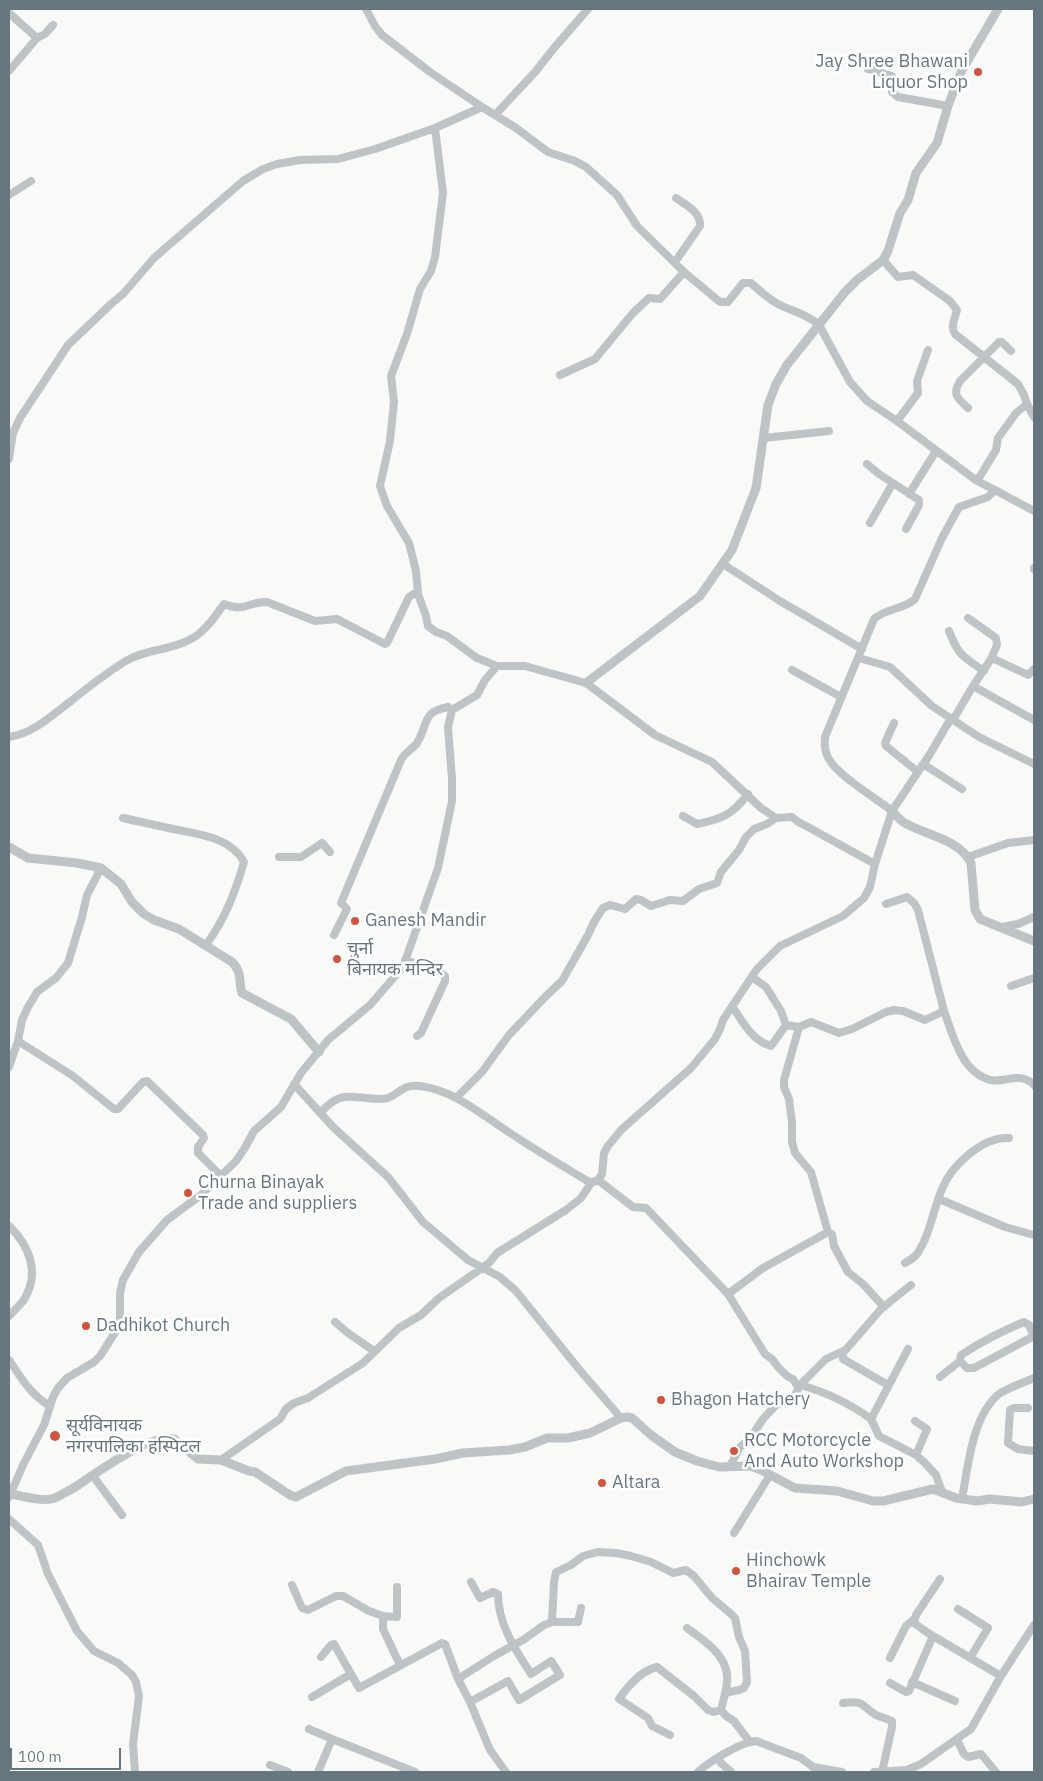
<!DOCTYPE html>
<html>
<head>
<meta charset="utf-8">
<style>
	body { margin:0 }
	#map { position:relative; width:1043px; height:1781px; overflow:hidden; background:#f9f9f7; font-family:"IBM Plex Sans",sans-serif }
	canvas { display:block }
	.frame { position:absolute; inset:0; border:10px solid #66767f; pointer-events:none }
	.scale { position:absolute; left:10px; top:1748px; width:111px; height:22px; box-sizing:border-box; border:2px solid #66767f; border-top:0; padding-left:6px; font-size:15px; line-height:18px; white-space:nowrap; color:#66767f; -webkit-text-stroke:4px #fff; paint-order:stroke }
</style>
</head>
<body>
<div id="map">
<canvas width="1043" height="1781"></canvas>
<div class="frame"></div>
<div class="scale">100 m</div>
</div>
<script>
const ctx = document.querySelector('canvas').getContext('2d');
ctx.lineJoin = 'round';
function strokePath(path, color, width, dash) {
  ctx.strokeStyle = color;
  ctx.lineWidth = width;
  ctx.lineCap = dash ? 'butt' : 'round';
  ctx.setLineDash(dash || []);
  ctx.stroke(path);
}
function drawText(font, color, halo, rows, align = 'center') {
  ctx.font = font + ' "IBM Plex Sans","Noto Sans Devanagari",sans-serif';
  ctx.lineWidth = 5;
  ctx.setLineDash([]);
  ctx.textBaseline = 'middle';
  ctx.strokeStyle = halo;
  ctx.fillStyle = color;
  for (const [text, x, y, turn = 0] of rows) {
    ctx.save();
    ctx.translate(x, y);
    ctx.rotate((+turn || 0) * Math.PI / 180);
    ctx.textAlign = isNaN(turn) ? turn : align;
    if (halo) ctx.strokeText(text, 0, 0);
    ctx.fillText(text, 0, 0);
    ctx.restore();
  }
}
strokePath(new Path2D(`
	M366,9L375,26L382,35L430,72L482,107
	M9,13L37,38
	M868,69L892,76L894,83L892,92L898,97L948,106
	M9,71L37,38L45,34L53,25
	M495,115L516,128L548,152L575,161L586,167L617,195L637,226L684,272L720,302H728L743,283H751C760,291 769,300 780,305C794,312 807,314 819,325L850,382L867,401L897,421L977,481L995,490L988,497L959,507L942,538L915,599C903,610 886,608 874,619L825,737C825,742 824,747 826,752C830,772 875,797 892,811
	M435,128L443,193L435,257L431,271L420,289L407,334L391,376L394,402L390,441L380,486L387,506L409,543L416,571L418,594L426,616L428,626L436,632L447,636L477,658L497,666
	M9,195L31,181
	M883,260L898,277L913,275L950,301L957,310C955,319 950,326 955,334L1018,384L1024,395L1027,404L1016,413L998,438L996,450L977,481
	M675,262L700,226C701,212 686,205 676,198
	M560,375L595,359L633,313L649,298L660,299L684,272
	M1027,404L1034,417
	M968,408C957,398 952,394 960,381L999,342H1002L1011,351
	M897,421L918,393L917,381L928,350
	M764,438L829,431
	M9,459L13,433L20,418L68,345L111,304L123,294L154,258L243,181L263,169L277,164L300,160L338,159L375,149L435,128L482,107L495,115L536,71L554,48L588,9
	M867,464L879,474L919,500V505L906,529
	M995,490L1034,511
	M909,494L936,451
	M870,523L893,483
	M723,564L780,601L862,649
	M1034,569V568
	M968,618L996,638L997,645L991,659
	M949,631C958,655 963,657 984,671
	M859,658L890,667L932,706L979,737L1034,764
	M792,670L841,697
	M973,686L991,659H994L1028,675L1034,669
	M953,720L973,686L1034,720
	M894,723L885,743L886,746L918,772
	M9,737C34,733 51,716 71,701C87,688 107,673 124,662C146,648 174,651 196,636C208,628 216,615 224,604C246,613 249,601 267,602L315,621L337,619L385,644L387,643L409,597L418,591
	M923,764L962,789
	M683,816L697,824C722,819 732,815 748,794
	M123,818C140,822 156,825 173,829C197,834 231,837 244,862C235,893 225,919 206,945
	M279,857H301L322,843L330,852
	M968,857L1008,843L1034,840
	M886,904L907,897L914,903L918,910L944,1011
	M1002,927L1018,924L1034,917
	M334,935L347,909L341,903L401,760C405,752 413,749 417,743C429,724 421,712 448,707
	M405,960L438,971L445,976V981L421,1033L417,1036
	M1011,986L1034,978
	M732,1006C743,1022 751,1040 771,1046L786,1025L781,1011L766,987L752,977
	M786,1025L799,1027L811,1022L839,1033L852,1029L886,1012L894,1010L903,1011L925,1020L944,1011C953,1035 961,1072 990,1080C1005,1083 1021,1071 1034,1085
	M799,1027L784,1080V1087L789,1099L792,1122V1142L795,1153L811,1172L828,1232
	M18,1041L73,1076L114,1109H118L143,1082L147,1081L203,1135L204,1138L198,1147V1153L221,1176
	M9,1067L18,1041L22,1020L28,1007L37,992L56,978L68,963L82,917L87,895L101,868
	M294,1084L334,1128L388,1177L423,1222L468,1260L500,1277L516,1291L578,1368L621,1418
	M457,1097L482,1072L509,1035L545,997L562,981L588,935L594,922L603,908L610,905L625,909L636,899L641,900L651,906L670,900L683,901L699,889L717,883L721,872L739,850L746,837L754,829L767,824L776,818
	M320,1113C342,1089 350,1098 379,1099C398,1100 399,1083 420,1086C454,1090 482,1115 510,1133C537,1151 564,1167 591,1183
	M598,1180L633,1207L646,1208L728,1294
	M939,1199L1005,1227L1034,1235
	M9,1226C29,1245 40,1272 25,1298C21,1305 14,1310 9,1316
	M905,1263C908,1261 914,1258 917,1254C930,1235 933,1210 942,1189C951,1166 983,1136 1009,1138
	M335,1322L348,1333L374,1351
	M1034,1336L1029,1325L1024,1322C1002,1331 981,1342 961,1355L960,1361L967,1368H974L1034,1336
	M908,1349L871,1419L879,1436L916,1455L925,1463L936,1475L942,1492
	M845,1350L826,1359L800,1385L796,1384L793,1379L787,1376L778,1367L772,1359L765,1354L728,1294L763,1268L828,1232L832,1234L834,1246L848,1272L863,1284L884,1307
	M9,1360C22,1379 30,1394 50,1406
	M940,1377L960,1361
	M888,1385L843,1359V1353L881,1309L911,1285
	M1028,1408H1014L1010,1410L1008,1443L1018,1449L1034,1451
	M915,1421L927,1429L916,1455
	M221,1460L280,1419L286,1409L294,1403L308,1398L363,1363L399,1328L421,1315L439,1298L489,1263L497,1253L566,1210L581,1198L591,1183L598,1180L602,1174L604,1153L608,1146L621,1130L691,1068L715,1039L720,1029L723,1020L757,969L780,946L843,916L864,898L870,887L875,864L892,811L930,754L951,718
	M730,1466L740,1447L750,1439L763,1419L777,1404L787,1402L793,1399L800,1385C826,1392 849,1403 871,1419
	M93,1476L122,1515
	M9,1497L24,1463L44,1425L53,1397L58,1388L67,1378L94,1362L100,1356L116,1331L120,1319V1293L123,1280L139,1252L167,1220L201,1195L236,1161L246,1146L254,1131L281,1107L301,1073L328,1040L370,1005L403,967L438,868L452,801V779L448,727L452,710L477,695L485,680L497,666H525L586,683L655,735L712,762L761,808L776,818L792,817L797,821L875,864
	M962,1499C968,1467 972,1416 999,1394C1009,1387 1023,1383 1034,1378
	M9,1519L38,1545L48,1574L77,1631L94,1651L118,1663L132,1675L136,1682L139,1696L133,1744L135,1772
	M734,1533L770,1475
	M940,1579L916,1615L914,1623L928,1633L1001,1676
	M292,1585L302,1608L308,1610L336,1596H343L369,1611L383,1616L397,1617V1587
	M958,1609L988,1628L970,1658
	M383,1616V1629L400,1665
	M552,1622L554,1582L556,1572L571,1565L583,1556L598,1552L616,1553L631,1556L651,1562L673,1573L686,1570L694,1576L712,1598L730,1613L735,1618L739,1637L745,1651L747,1682L744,1688L739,1690L725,1693
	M687,1628C706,1642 730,1657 727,1683C726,1692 723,1701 721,1710L726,1716L734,1721L749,1741
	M321,1657L331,1645L334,1644L359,1688L442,1643L445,1644L458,1679
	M890,1658L906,1626L913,1620
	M912,1682L955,1701
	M890,1683L906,1692L909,1691L933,1636
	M312,1697L351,1674
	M470,1702L508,1681L519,1700L560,1675L551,1661L531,1674C515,1649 498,1624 498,1594L493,1592L480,1598L471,1582
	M843,1703C865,1700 860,1705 876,1715C881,1717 887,1719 892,1721V1727L882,1772
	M309,1729L332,1739
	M670,1735L652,1726L648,1718L619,1699C628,1686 640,1671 657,1667L694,1696L708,1710L714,1712L721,1710
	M957,1740L964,1754L968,1757L981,1754L996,1772
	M718,1758L721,1763L731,1772
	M270,1765L288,1772
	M318,1772L332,1739L415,1772
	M506,1772L490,1750L470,1702L458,1679L494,1656L523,1640L544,1625L552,1622H578L581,1608
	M698,1772C710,1761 741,1742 756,1741L801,1758L813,1767L842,1772
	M874,1772L907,1770L921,1764L971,1729L1001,1676L1034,1625`), '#bec3c6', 8);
strokePath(new Path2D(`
	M586,683L700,596L732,550L756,488L768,405L776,384L787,365L845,292L857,280L883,260L888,251L900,213L908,200L916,173L937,143L948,106L961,72L998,9
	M892,811C895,814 899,819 903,822C924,835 960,839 971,863L975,910L980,919L1034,941
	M9,847L28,858L77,863L101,868L121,884L132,902L144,914L154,920L179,929L232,962C243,973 238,981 242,993L291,1019L319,1052
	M9,1494C20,1495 40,1502 51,1499C58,1498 65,1492 72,1489C94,1475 149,1433 174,1439L198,1459L221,1460L249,1471L255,1472L290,1495L296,1497L346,1471L435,1459L463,1453L509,1450L525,1447L547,1438H568L590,1433L621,1418L627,1417L632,1418L651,1435L675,1452L697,1461L719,1467L751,1466L761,1470L795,1488L837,1491L873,1501H883L933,1489L956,1498L977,1501L990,1499L1022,1502L1034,1499`), '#bec3c6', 9);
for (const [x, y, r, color] of [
	[978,72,5,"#d4533c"],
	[355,921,5,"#d4533c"],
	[337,959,5,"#d4533c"],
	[188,1193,5,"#d4533c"],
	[86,1326,5,"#d4533c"],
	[661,1400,5,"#d4533c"],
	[55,1436,6,"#d4533c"],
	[734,1451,5,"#d4533c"],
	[602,1483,5,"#d4533c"],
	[736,1571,5,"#d4533c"]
]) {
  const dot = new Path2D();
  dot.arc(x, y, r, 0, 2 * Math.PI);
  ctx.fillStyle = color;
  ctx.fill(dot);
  strokePath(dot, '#fff', 2);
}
drawText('18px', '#66767f', '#fff', [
	["Jay Shree Bhawani",968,62,"right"],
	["Liquor Shop",968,83,"right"],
	["Ganesh Mandir",365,921],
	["चुर्ना",347,949],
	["बिनायक मन्दिर",347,970],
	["Churna Binayak",198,1183],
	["Trade and suppliers",198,1204],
	["Dadhikot Church",96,1326],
	["Bhagon Hatchery",671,1400],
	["सूर्यविनायक",66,1426],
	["नगरपालिका हस्पिटल",66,1447],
	["RCC Motorcycle",744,1441],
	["And Auto Workshop",744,1462],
	["Altara",612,1483],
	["Hinchowk",746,1561],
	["Bhairav Temple",746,1582]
], 'left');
</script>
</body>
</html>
